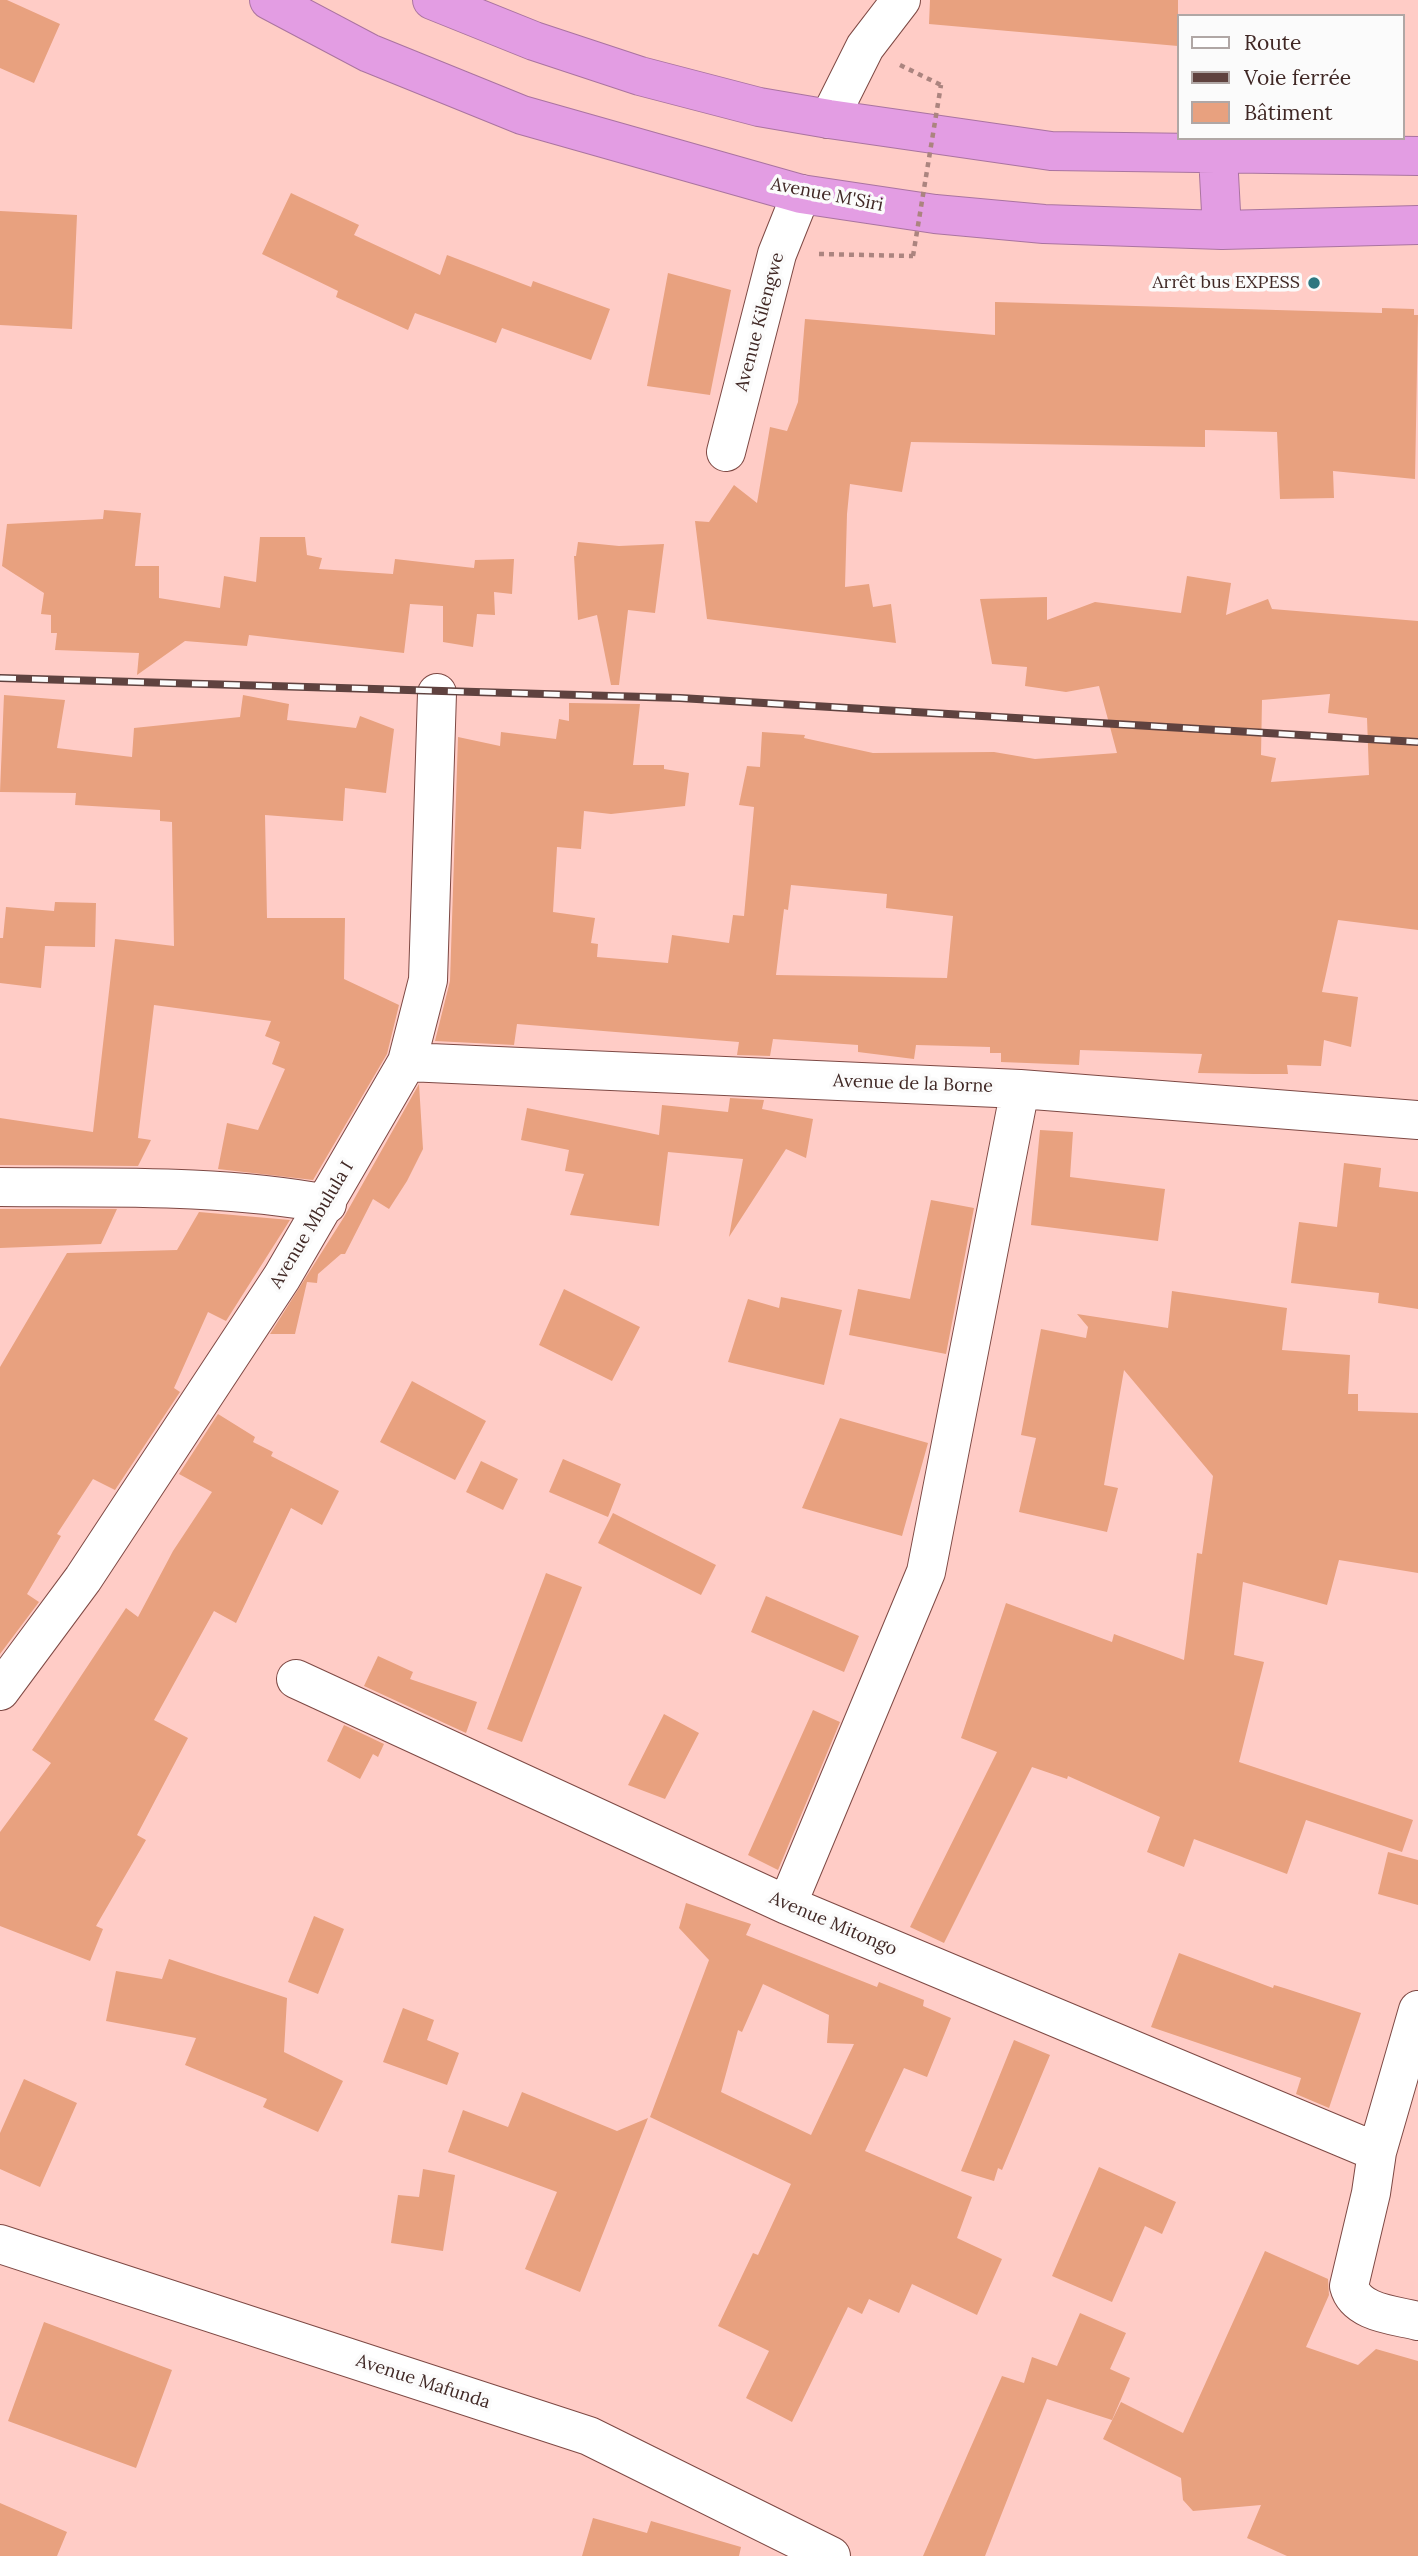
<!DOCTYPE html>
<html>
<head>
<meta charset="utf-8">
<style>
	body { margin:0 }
	#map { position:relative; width:1418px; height:2556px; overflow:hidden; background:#ffccc6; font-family:Lora,serif }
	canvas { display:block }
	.legend { position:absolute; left:1177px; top:14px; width:228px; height:126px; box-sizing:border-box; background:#fbfbfb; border:2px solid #b0a7a5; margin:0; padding:9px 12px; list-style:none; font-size:21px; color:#402825 }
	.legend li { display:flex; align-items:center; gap:14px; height:35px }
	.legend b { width:35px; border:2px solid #b0a7a5 }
</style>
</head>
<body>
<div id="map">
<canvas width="1418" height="2556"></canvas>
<ul class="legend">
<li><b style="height:9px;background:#fff"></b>Route</li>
<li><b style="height:9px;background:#5f423f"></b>Voie ferrée</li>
<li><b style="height:19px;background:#e8a17f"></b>Bâtiment</li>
</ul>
</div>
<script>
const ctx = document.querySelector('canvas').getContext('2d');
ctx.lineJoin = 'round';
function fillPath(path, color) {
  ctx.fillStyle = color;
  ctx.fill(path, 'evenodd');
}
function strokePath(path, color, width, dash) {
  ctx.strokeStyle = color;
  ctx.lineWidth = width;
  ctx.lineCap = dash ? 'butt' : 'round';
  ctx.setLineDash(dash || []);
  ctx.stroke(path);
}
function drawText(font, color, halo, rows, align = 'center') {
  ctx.font = font + ' Lora,serif';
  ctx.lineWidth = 7;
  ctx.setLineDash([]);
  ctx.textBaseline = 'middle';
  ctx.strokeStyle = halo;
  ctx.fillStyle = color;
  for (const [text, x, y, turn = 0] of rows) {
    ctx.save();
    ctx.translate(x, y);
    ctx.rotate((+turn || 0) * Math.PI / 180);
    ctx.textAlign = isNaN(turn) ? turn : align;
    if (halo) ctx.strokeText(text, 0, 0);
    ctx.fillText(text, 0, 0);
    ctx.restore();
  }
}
fillPath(new Path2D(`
	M0,0H7L60,24L34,83L0,68Z
	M930,0H1178V46L929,24Z
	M291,193L359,225L354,235L440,275L447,255L531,287L533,281L610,309L591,360L502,328L496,343L415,313L408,330L336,297L338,291L262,254Z
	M0,211L77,215L72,329L0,325Z
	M668,273L731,290L710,395L647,386Z
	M995,302L1382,313V308L1414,309V315H1418L1415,479L1333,471L1334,498L1280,499L1277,432L1205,430V447L911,442L902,492L850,484L847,514L845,587L869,584L873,607L891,604L896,643L707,619L695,521L709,522L734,485L757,503L770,427L787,431L798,402L805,319L995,335Z
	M104,510L141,513L135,566H159V598L220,608L224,576L256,582L260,537H305L307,555L322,558L319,569L393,574L395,559L474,568L475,560L514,559L512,594L494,592L495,615L477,614L473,647L443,642V606L410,604L404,653L249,635L247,646L185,641L137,675L139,653L55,650L57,633H51V615L41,614L44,593L2,566L7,524L103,519Z
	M578,542L619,546L664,544L655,613L628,610L619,685H611L597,615L578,620L574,556H576Z
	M1187,576L1231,583L1226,615L1268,599L1272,609L1418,621V930L1338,920L1322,992L1358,997L1351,1047L1324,1040L1321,1066L1287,1065L1288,1074H1253L1198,1073L1202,1054L1080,1050L1079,1065L1001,1062V1053H990V1047L916,1045L914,1059L858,1052V1045L773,1039L770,1056L737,1055L739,1042L517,1024L514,1045L435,1041L450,981L458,737L500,746L501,732L556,739L559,719L569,721V703L640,704L633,765H664V769L689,773L685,806L611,814L584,811L581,849L557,847L553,912L595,918L591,943L598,944L597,957L668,963L672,935L729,943L733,915L744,916L754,807L739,805L747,766L760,767L762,732L805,735L804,738L873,753L994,752L1035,759L1117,753L1099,686L1066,692L1025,686L1027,667L992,664L980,599L1047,597V620L1095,602L1181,613ZM1330,694L1328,713L1367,718L1369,775L1271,782L1276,758L1261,755L1262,700ZM791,885L887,894L886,908L953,916L947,978L776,975L784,909L788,910Z
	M4,695L65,700L57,748L132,757L134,728L240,717L243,695L289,704L287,720L356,728L360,716L394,729L386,793L345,788L343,821L265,815L267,918H345L344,979L399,1005L387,1054L313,1180L218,1169L227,1123L258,1130L285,1069L272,1064L280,1042L265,1036L271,1021L154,1005L138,1138L151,1140L138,1166L0,1165V1118L93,1132L115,939L174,946L172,822L160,821V810L75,805L76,793L0,792Z
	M55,902L96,903L95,947L45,946L41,988L0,983V938H3L6,907L54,911Z
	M419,1084L423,1149L407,1181L389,1209L373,1199L345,1254H341L318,1274L317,1283L307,1282L295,1334H270L344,1217Z
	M730,1098L764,1100L762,1109L813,1119L806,1158L786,1149L729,1237L743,1159L668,1152L659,1226L570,1215L584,1174L565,1171L569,1150L521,1140L527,1108L659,1135L662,1105L728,1112Z
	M1040,1130L1073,1132L1070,1177L1165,1189L1158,1241L1031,1225Z
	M1344,1163L1381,1168L1379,1187L1418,1192V1309L1378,1303L1379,1293L1291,1283L1299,1222L1337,1227Z
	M931,1200L974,1208L946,1354L849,1335L858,1289L910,1299Z
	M0,1209H117L101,1244L0,1248Z
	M199,1212L290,1220L226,1321L208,1312L174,1388L180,1392L115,1490L93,1479L57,1534L61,1536L27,1594L39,1602L0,1654V1367L67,1253L177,1250Z
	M564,1289L640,1327L612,1381L539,1345Z
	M1172,1291L1287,1308L1282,1350L1350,1355L1348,1394H1358V1411L1418,1413V1573L1339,1560L1327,1605L1243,1582L1234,1655L1264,1662L1239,1762L1413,1820L1402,1852L1306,1820L1287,1874L1194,1839L1184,1867L1147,1852L1160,1817L1068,1776L1067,1779L1032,1767L944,1943L910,1927L997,1752L961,1738L1006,1603L1112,1642L1114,1634L1184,1660L1197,1553L1202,1554L1213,1476L1124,1370L1104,1485L1118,1488L1107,1532L1019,1512L1036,1438L1021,1435L1041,1329L1086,1338L1088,1327L1077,1314L1168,1328Z
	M781,1297L842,1310L824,1385L728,1362L748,1299L779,1308Z
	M412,1381L486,1421L455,1480L380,1442Z
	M218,1414L255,1437L253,1442L273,1452L271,1456L339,1491L322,1525L291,1508L236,1623L214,1611L154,1720L188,1738L137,1835L146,1840L96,1926L103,1929L90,1961L0,1926V1832L51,1763L32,1750L126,1608L138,1617L173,1551L212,1492L179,1474Z
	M840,1418L928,1443L902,1536L802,1508Z
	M563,1459L621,1484L608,1517L549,1492Z
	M481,1461L518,1479L503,1510L466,1492Z
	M613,1513L716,1565L701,1595L598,1543Z
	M546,1573L582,1587L522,1742L487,1729Z
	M766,1596L859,1636L844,1672L751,1632Z
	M378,1656L413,1672L410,1679L477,1702L466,1733L364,1686Z
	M813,1710L840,1722L778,1870L748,1855Z
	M664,1714L699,1733L665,1799L628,1785Z
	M344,1725L384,1744L378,1757L373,1754L360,1779L327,1761Z
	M1388,1852L1418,1860V1905L1378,1894Z
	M686,1903L751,1924L746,1935L877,1987L879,1982L924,2000L923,2006L951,2018L927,2077L904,2068L865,2151L972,2197L957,2238L1002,2259L977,2315L912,2284L899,2313L869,2299L862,2314L848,2307L792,2422L746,2398L769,2351L718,2326L753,2253L758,2255L791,2184L650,2117L709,1960L679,1928ZM763,1984L829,2015L827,2043L854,2044L811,2135L721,2092L738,2030L742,2032Z
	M314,1916L344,1929L318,1994L288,1982Z
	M1179,1953L1273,1988L1274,1985L1284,1988L1361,2013L1329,2108L1296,2094L1301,2078L1151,2027Z
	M169,1959L287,1998L284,2052L343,2081L318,2132L263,2107L267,2099L185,2065L196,2038L106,2021L116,1971L162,1979Z
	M403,2008L434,2020L427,2040L459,2053L447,2085L383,2062Z
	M1014,2040L1050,2055L1002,2170L998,2168L994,2181L961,2171Z
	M24,2079L77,2103L40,2187L0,2169V2133Z
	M522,2092L617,2131L648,2118L580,2292L525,2269L557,2192L448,2152L463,2110L508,2127Z
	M1099,2167L1176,2202L1162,2234L1145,2226L1112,2302L1052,2276Z
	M423,2169L455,2175L443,2251L391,2243L398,2195L419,2197Z
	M1265,2251L1328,2279L1329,2295L1306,2347L1358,2365L1376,2349L1418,2361V2556H1287L1247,2538L1261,2505L1193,2511L1183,2500L1181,2478L1103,2439L1121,2402L1183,2433Z
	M1080,2313L1126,2333L1110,2369L1130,2378L1112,2420L1047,2399L985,2556H923L1002,2376L1024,2383L1032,2357L1057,2366Z
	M44,2322L172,2370L136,2468L8,2421Z
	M0,2503L67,2532L57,2556H0Z
	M593,2518L647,2533L651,2521L741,2547L739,2556H582Z`), '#e8a17f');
const minor = new Path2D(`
	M829,119L865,47L901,0
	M726,452L777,254L801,194
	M407,1062L1020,1089L1418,1120
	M0,1187C108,1188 221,1184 327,1204
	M296,1679L787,1905L1377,2152
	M0,1691L83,1579L282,1277L407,1062L428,980L437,693
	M787,1905L926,1572L1020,1089
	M1418,2010L1377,2152L1371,2193L1349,2286C1356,2313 1394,2315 1418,2321
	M0,2244L589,2436L831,2556`);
const highway = new Path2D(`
	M269,0L369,53L522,115L801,194L935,214L1044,224L1222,230L1418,225
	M432,0L534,41L640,76L759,107L829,119L1051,151L1418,156
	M1218,156L1222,230`);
strokePath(minor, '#7e4944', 40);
strokePath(highway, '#aa74a0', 40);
strokePath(new Path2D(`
	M900,65L941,85
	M819,254L913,256`), '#ab847f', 4.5, [5, 5]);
strokePath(minor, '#fff', 38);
strokePath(highway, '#e39de3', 38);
const rail = new Path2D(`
	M0,678L680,698L1418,742`);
strokePath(rail, '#5f423f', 8);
strokePath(rail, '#fbfbfb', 5, [16]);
strokePath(new Path2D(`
	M913,256L941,85`), '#ab847f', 4.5, [5, 5]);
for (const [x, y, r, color] of [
	[1314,283,7,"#2e7780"]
]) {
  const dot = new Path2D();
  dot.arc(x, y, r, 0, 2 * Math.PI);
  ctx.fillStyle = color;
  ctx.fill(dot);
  strokePath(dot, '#fbfbfb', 2.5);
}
drawText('18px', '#402825', '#fbfbfb', [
	["Avenue M'Siri",827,195,11],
	["Avenue Kilengwe",760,322,-75],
	["Avenue de la Borne",913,1084,2],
	["Avenue Mbulula I",312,1225,-59],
	["Avenue Mitongo",833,1924,23],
	["Avenue Mafunda",423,2382,18]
]);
drawText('18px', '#402825', '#fbfbfb', [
	["Arrêt bus EXPESS",1300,283]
], 'right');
</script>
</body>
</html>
